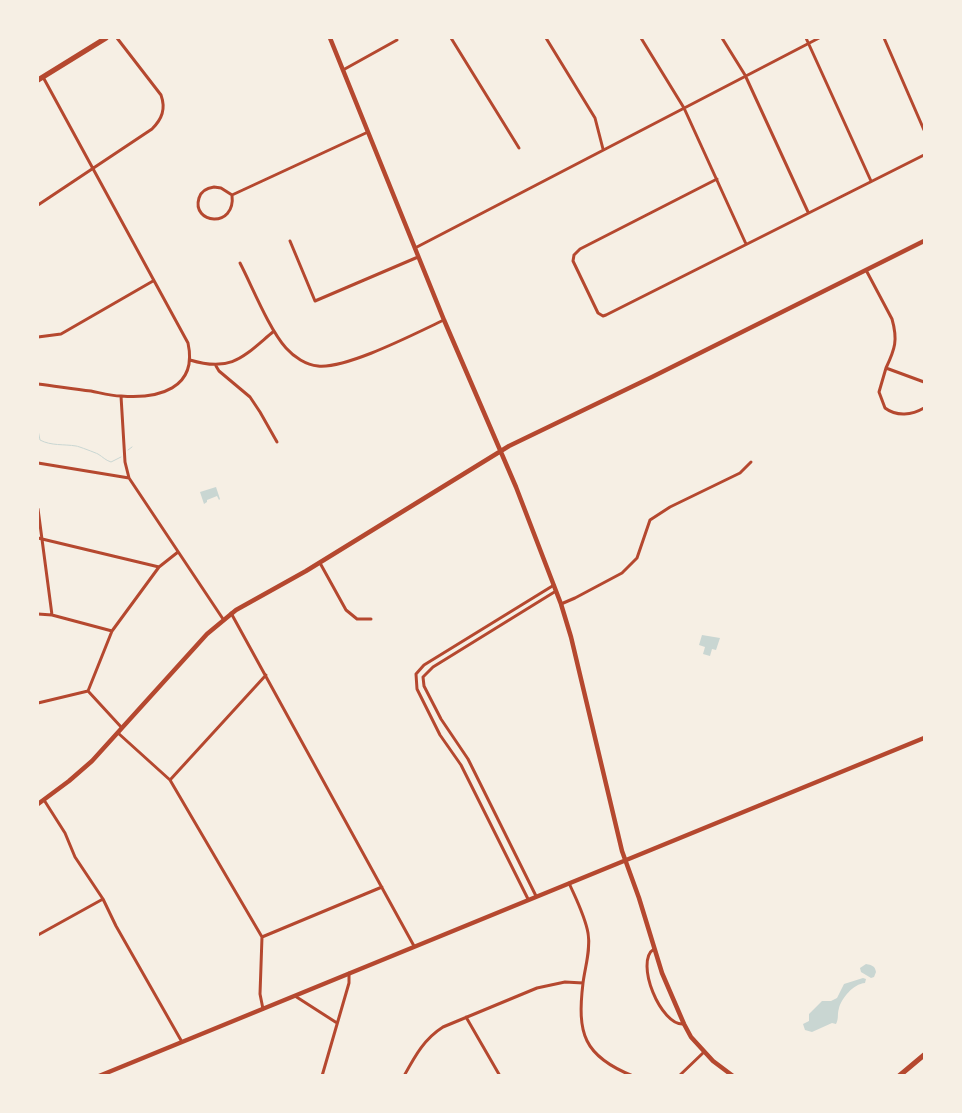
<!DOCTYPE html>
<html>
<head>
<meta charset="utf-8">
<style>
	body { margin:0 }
	#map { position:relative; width:962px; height:1113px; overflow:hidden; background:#f6efe4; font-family:"Roboto Condensed",sans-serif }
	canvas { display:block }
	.frame { position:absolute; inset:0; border:39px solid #f6efe4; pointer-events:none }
</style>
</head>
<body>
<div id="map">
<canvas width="962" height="1113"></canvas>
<div class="frame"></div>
</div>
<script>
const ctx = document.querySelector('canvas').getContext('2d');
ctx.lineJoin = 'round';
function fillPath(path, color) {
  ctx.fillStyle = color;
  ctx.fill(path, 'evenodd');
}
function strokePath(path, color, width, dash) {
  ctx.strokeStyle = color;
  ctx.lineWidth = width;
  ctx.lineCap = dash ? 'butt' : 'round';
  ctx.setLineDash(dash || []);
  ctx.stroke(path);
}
fillPath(new Path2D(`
	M216,487L220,499L219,500L217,496L207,500V502L204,504L200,492Z
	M702,635L720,638L716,650L712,649L710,656L703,654L705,647L699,645Z
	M866,964C872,965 875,966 876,972L874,977L871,978L861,972L860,968Z
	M863,978L866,979L865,983C853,984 842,998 839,1008C837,1015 839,1018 836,1024L832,1023L812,1032L805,1030L803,1024L809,1021V1014L822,1001H831L837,998L844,984Z`), '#c9d6d2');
strokePath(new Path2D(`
	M38,430L40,440C51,446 64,444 76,446C78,446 96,453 98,454C103,457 105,460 111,462L121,457
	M128,450L132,447`), '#c9d6d2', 1);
strokePath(new Path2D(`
	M451,38L519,148
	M546,38L595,118L603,149
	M641,38L684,108L746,244
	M722,38L745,75L808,212
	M806,38L871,181
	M884,38L924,130
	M343,70L397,40
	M717,179L580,249L574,255L573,261L598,313L603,316L606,315L924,155
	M214,187L221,188L232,195C236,229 191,224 199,198C201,191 207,188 214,187Z
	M232,195L368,132
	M38,205L152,129C162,119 166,109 161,95L117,38
	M290,241L315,301L418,257
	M415,248L819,38
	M240,263C252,286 269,329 286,348C294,357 306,365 318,366C347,369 416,333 444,320
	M866,270L892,319C898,340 895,349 886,368
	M38,337L61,334L153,281
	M190,360C232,373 244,356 274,331
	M216,366L219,371L250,397L260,412L277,442
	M924,382L886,368L879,392L885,408C897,417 912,415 924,408
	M38,384C55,386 73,389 91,391C101,393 111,396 121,396C158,399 198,389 188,343L43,77
	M121,396L125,462L129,478L223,619
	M38,463L129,478
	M38,509L52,615
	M38,538L159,567L178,552
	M320,563L346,610L357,619H371
	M561,604L575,598L622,573L637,558L650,520L670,507L740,473L751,462
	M231,613L414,946
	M38,614L52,615L112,631
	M88,691L112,631L159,567
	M88,691L122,728
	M38,703L88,691
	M118,733L170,780L262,937L260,994L263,1009
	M170,780L266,675
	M44,800L65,833L75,857L103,899L116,926L182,1042
	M569,883C576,899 585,916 588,933C591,949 585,967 583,983C577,1033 583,1056 633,1076
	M536,896L468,759L441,719L424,686L423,677L433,667L556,591
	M528,899L461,765L440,735L417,689L416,674L424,665L554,585
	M38,935L103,899
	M262,937L382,887
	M654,949C634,961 661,1027 684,1024
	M295,996L337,1023
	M466,1017L500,1076
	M322,1076L349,983V973
	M404,1076C415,1056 424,1039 443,1027L537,988L565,982L583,983
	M679,1076L704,1052`), '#b5482f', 3);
strokePath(new Path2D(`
	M330,38L444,320L516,487L561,604L571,637L622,851L639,898L662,973L684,1024L691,1037L713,1061L733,1076
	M38,804L69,781L92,761L207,634L236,610L306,571L509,446L652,377L924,241
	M99,1076L924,738`), '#b5482f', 4.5);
strokePath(new Path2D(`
	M38,80L106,38
	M899,1076L924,1055`), '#b5482f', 5);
</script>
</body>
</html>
